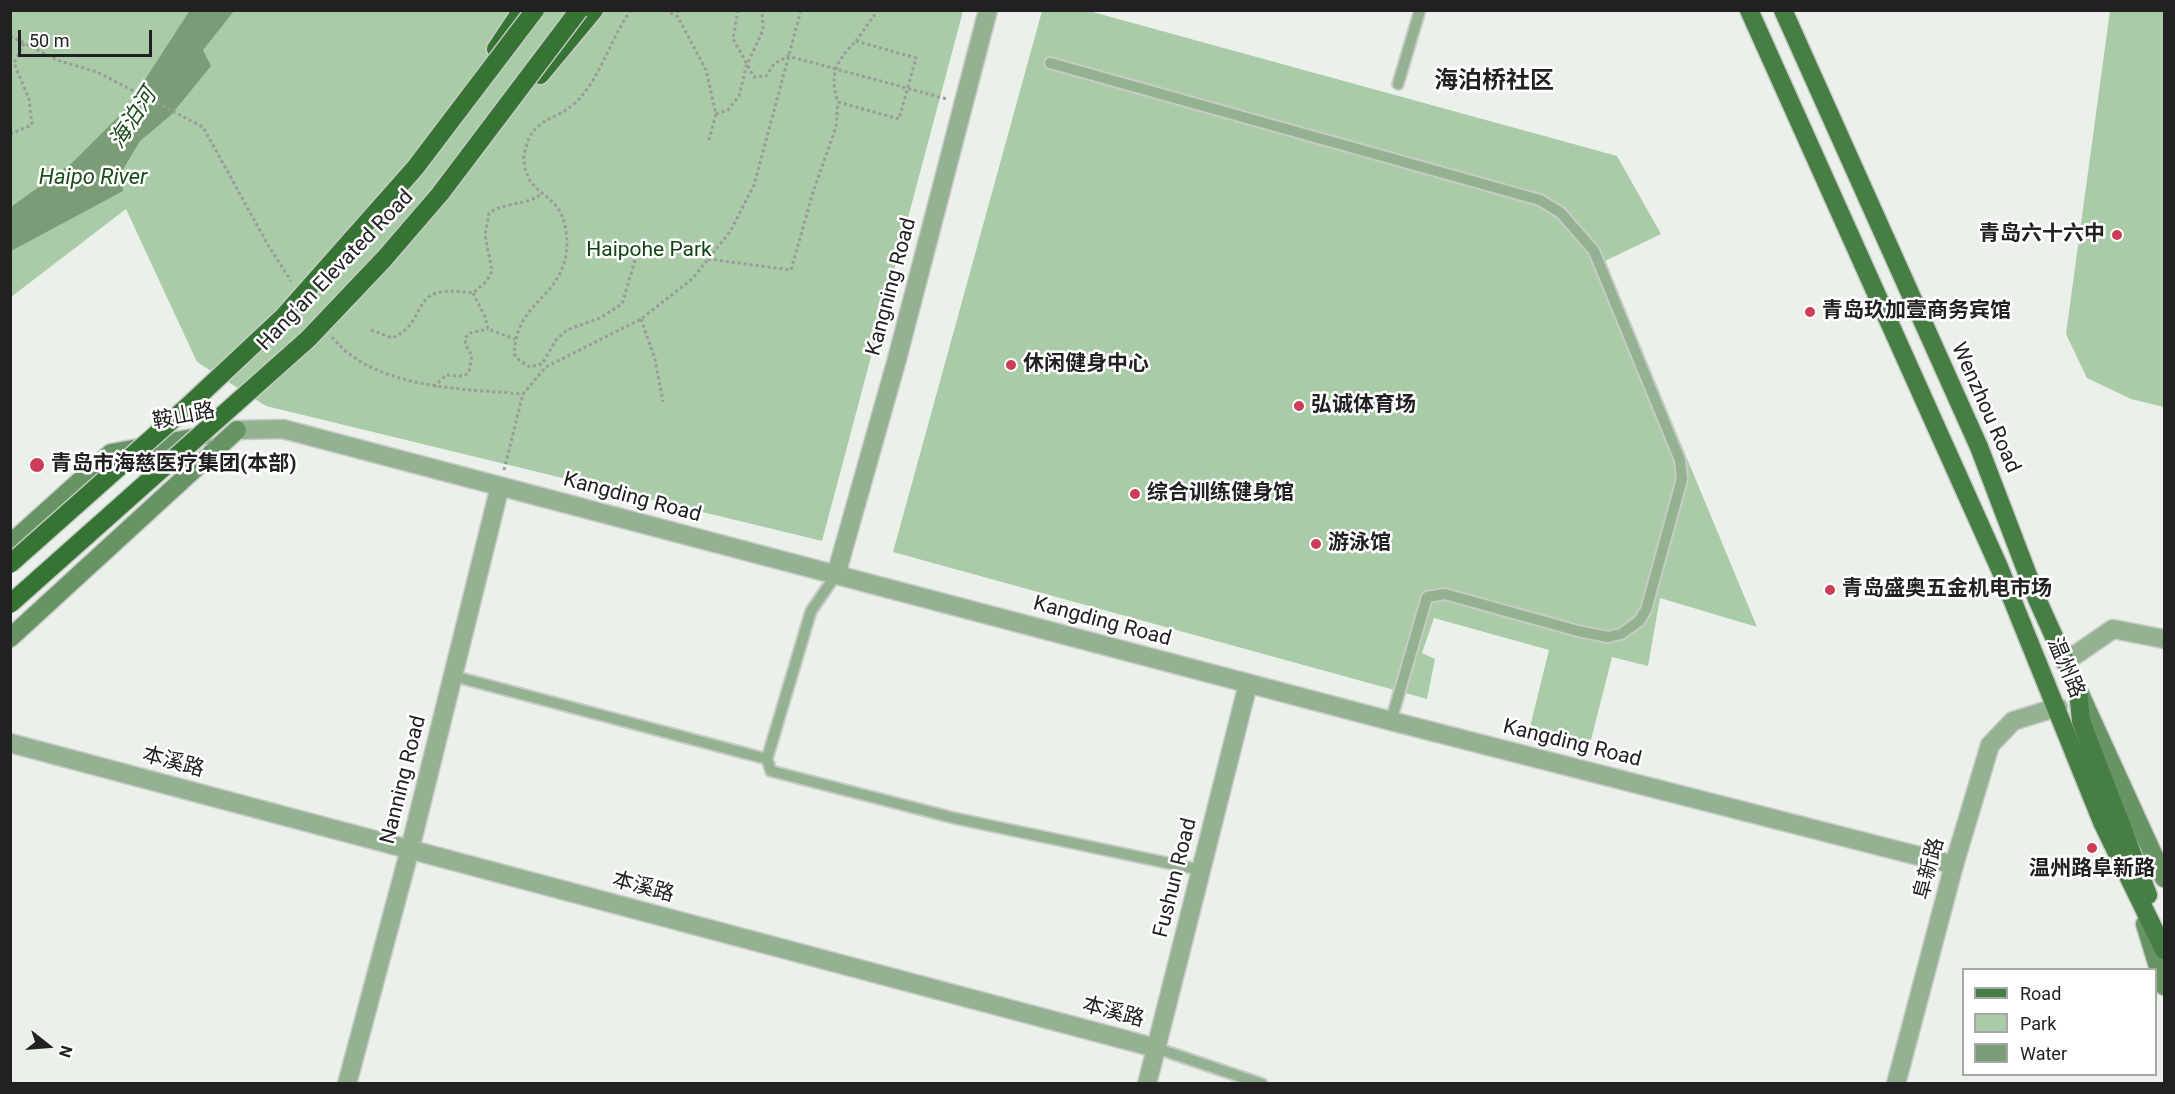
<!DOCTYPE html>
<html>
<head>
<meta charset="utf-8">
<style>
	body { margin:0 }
	#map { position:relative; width:2175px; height:1094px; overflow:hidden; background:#ecf0eb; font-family:Roboto,sans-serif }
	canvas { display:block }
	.frame { position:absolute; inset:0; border:12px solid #202120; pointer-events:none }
	.legend { position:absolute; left:1962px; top:968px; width:195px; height:108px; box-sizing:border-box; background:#fff; border:2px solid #a6a6a6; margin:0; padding:8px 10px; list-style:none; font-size:18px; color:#202120 }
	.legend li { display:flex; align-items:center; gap:12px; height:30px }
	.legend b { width:30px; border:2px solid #a6a6a6 }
	.north { position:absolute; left:18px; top:1016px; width:60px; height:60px; -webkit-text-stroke:4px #fff; paint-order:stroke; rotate:107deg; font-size:16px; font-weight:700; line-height:24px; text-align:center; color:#202120 }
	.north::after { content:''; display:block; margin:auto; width:21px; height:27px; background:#202120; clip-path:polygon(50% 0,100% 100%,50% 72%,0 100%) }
	.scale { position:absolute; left:18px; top:30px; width:134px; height:27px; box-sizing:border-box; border:3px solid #202120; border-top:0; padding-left:8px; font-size:18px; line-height:21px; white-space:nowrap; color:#202120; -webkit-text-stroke:4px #fff; paint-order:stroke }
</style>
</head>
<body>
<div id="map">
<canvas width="2175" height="1094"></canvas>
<div class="frame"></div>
<ul class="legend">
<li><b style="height:8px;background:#467e44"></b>Road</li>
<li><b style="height:16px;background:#a9cba7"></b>Park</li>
<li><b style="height:16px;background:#7a9c77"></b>Water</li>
</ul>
<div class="north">N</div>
<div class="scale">50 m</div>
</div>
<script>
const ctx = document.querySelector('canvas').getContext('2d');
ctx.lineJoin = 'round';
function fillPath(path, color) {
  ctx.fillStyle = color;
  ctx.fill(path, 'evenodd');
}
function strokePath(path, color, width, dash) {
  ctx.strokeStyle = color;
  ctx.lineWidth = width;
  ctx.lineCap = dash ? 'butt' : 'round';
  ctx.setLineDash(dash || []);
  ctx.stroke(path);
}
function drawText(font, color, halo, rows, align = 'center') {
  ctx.font = font + ' Roboto,"Noto Sans SC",sans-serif';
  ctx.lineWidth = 5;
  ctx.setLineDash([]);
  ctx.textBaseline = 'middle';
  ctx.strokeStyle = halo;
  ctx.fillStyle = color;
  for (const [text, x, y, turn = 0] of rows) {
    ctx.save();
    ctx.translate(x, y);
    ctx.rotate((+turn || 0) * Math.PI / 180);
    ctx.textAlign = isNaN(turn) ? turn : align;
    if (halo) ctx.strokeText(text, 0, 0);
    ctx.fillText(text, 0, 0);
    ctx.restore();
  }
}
fillPath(new Path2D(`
	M10,11H963L822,541L266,406L197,362L126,209L11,297Z
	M1042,11H1089L1617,156L1661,234L1605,261L1757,627L1660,598L1648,666L1612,657L1590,744L1530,727L1549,650L1434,618L1422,653L1435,659L1427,699L893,552Z
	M2110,11H2164V407L2131,399L2087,378L2066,334Z`), '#a9cba7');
fillPath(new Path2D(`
	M190,10L234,11L203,50L211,66L171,115L140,141L122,171L123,191L11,251V207L72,163L126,109Z`), '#7a9c77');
const service = new Path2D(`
	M1050,63L1540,200L1561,213L1594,251L1680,460L1682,479L1646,610L1639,621L1621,634L1608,637L1578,631L1445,594L1427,597L1391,721
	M1398,84L1420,10
	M453,676L767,759L811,611L836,575
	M767,759L771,771L954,818L1201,870
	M1156,1048L1262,1084`);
const minor = new Path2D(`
	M1896,1084L1954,865L1990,745L2013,721L2058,707`);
const tertiary = new Path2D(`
	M237,430L283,429L1391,721L1954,865
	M836,575L897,359L988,10
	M2065,662L2113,629L2164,639
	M10,743L1156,1048
	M347,1084L410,849L500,486
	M1147,1084L1248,684`);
const secondary = new Path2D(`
	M10,544L111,453L203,436
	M10,638L237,430
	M2080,694L2164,878
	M2145,924L2164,986`);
const primary = new Path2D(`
	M1749,10L1999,567L2102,822L2164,950
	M1783,10L1979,447L2037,599L2078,690L2081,721L2148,895`);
const trunk = new Path2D(`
	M496,49L522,10
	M540,75L594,10`);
strokePath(service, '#c7cbc6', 14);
strokePath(minor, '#c7cbc6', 21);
strokePath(tertiary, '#c7cbc6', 21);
strokePath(secondary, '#c7cbc6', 21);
strokePath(primary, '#c7cbc6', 21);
strokePath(trunk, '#c7cbc6', 21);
strokePath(new Path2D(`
	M631,10C609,40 602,77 575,103C556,121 534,117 526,147C525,151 523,157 524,161C527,189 543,190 557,207C567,220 569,245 565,260C554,301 517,303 514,354L520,361L530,367L542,364L556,340L567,330L600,318L622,304L638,250
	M665,10L678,17L706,70L716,114L709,140
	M678,10V17
	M738,10L733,39L754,77L766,76L774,64L788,56L947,99
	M10,36L57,60L97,72L203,127L268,245L291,281
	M856,41L916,58L899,119L838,102C829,74 836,61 856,41Z
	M856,41L878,10
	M716,114L728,110L739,96L746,67L763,30L762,10
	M10,134L32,125L29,99L14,63L24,43
	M708,259L791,270L813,192L836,127L838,102
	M473,293L485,317L488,329L515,339
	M641,319L655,359L663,402
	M371,330L392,338C432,321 404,282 473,293L486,282L492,271L485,235L489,213C505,202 523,206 540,195
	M332,337C373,389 464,389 523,394
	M434,387L446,375L464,376L469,372L472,355L466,346L465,338L470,333L488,329
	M504,470L523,394L546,367L641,319L692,279L730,232L754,185L801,10`), '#999c99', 3, [3, 3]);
strokePath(service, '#94b292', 10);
strokePath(minor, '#94b292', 18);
strokePath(tertiary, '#94b292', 18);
strokePath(secondary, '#689465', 18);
strokePath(primary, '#467e44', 18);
strokePath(trunk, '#367434', 18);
const trunkBridge = new Path2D(`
	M10,564L188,406L284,316L415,168L535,10
	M10,604L308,339L384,259L440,194L579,10`);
strokePath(trunkBridge, '#c7cbc6', 21, []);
strokePath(trunkBridge, '#367434', 18);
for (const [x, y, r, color] of [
	[2117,235,6,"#cd3d58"],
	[1810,312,6,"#cd3d58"],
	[1011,365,6,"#cd3d58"],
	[1299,406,6,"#cd3d58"],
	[37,465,8,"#cd3d58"],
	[1135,494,6,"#cd3d58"],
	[1316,544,6,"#cd3d58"],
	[1830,590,6,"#cd3d58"],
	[2092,848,6,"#cd3d58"]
]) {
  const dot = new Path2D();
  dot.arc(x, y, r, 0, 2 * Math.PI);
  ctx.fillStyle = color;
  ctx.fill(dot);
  strokePath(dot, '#fff', 2);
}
drawText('bold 21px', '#202120', '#fff', [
	["青岛六十六中",2105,235,"right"],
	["青岛玖加壹商务宾馆",1822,312],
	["休闲健身中心",1023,365],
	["弘诚体育场",1311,406],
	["青岛市海慈医疗集团(本部)",51,465],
	["综合训练健身馆",1147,494],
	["游泳馆",1328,544],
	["青岛盛奥五金机电市场",1842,590],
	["温州路阜新路",2092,870,"center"]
], 'left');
drawText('21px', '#114412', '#fff', [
	["Haipohe Park",649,251]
]);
drawText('21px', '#202120', '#fff', [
	["Hang'an Elevated Road",336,271,-46],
	["Kangning Road",892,287,-75],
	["Wenzhou Road",1985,408,66],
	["鞍山路",184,417,-11],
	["Kangding Road",632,498,15],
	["Kangding Road",1102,622,15],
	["温州路",2065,668,67],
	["Kangding Road",1572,744,14],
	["本溪路",173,763,15],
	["Nanning Road",404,780,-76],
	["阜新路",1930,869,-75],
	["Fushun Road",1176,878,-76],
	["本溪路",643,888,15],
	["本溪路",1113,1013,15]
]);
drawText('italic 22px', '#1b4c1b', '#fff', [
	["海泊河",134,119,-57],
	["Haipo River",93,178]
]);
drawText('bold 24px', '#202120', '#fff', [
	["海泊桥社区",1494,82]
]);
</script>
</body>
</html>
